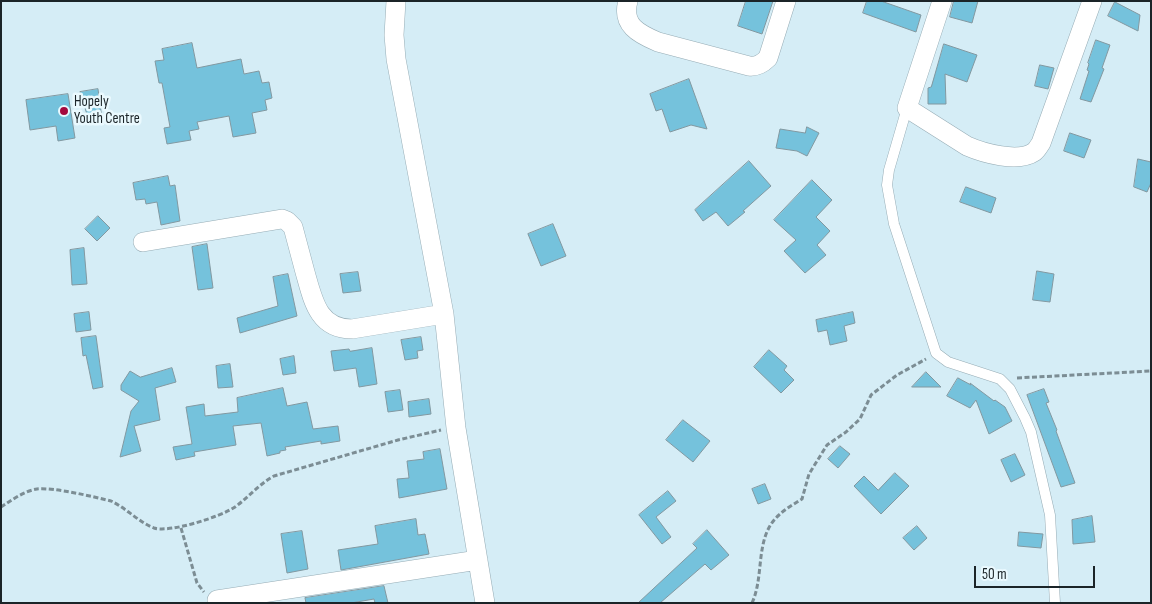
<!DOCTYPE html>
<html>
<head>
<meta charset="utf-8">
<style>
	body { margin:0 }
	#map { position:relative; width:1152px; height:604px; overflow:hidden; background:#d5edf6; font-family:"Sofia Sans Condensed",sans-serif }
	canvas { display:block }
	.frame { position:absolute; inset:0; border:2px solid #1b2428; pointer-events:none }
	.scale { position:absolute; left:974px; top:566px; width:121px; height:22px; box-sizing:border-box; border:2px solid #1b2428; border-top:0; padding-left:6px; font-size:15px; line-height:18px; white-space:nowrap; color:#1b2428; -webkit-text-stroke:4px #eaf9fe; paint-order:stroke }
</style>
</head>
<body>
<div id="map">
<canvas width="1152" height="604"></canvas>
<div class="frame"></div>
<div class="scale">50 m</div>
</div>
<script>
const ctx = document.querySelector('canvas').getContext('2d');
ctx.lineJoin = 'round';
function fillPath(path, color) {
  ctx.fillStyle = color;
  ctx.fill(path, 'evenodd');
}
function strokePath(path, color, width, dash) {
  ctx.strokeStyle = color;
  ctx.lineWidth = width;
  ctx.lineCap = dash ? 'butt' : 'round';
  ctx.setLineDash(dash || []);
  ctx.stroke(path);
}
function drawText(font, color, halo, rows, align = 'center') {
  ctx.font = font + ' "Sofia Sans Condensed",sans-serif';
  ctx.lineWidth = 5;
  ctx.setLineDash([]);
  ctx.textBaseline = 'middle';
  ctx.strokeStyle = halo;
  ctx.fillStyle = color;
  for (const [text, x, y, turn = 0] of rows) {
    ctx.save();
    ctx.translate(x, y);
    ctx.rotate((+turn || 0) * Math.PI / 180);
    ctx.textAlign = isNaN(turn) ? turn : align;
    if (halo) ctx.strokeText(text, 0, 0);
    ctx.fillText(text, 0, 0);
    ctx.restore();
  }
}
const building = new Path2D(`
	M746,1H773L762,34L738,26Z
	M867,1H881L921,15L916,32L863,13Z
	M954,1H978L972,23L950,17Z
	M1115,2L1140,15L1138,31L1108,16Z
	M1096,40L1110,45L1102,68L1104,69L1091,102L1080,99L1089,71L1087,70L1089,64L1088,63Z
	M192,43L197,68L241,59L244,74L259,71L262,83L269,82L272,98L265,100L267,110L252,113L256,133L233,137L229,116L197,122L199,129L189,131L191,140L167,144L164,128L170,127L162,83H159L155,61L164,60L162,49Z
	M944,44L977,55L967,82L945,74L946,104H928V88L931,87Z
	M1040,65L1054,68L1048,89L1035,86Z
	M689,79L707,129L691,125L670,132L662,109L656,111L650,94Z
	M98,89L102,119L89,121L80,92Z
	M68,94L75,138L58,141L56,126L30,130L26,100Z
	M807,127L819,133L807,156L797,151L776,148L780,129L805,133Z
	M1070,133L1091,140L1084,158L1064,151Z
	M1138,159L1151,162V183L1147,192L1134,187Z
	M749,161L771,186L743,211L745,212L728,226L716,212L703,221L695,210Z
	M168,176L170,186L175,185L180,221L161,225L157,202L146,204L145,199L136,200L133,183Z
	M812,180L832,200L816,217L830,231L817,245L826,255L805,273L784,251L796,240L774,220Z
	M966,187L996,198L991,213L960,202Z
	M98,216L110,228L97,241L85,229Z
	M553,224L566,256L541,266L528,234Z
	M207,244L213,288L198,290L192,247Z
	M84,248L87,284L72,285L70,250Z
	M1037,271L1054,274L1050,302L1033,300Z
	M358,272L361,291L343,293L340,274Z
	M288,274L297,316L240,333L237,318L278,306L273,277Z
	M89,312L91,330L76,332L74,314Z
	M853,312L855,323L844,326L847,341L830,345L827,330L818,332L816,320Z
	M96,336L103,387L93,389L86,355L83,356L81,338Z
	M421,337L423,350L417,351L418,358L405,360L401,340Z
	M372,348L377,384L359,387L356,368L334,371L331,351L349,349L350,351Z
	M769,350L787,366L784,370L794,380L781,393L754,367Z
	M294,356L296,373L283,375L280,359Z
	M230,364L233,387L218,388L216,366Z
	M172,368L176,382L155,388L160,420L134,426L141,451L120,457L131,411L139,401L121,390V385L130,371L140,377Z
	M926,372L941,387H912Z
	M958,378L971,385L970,383L994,401L995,400L1005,407L1012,421L989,434L976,400L970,408L947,396Z
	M283,388L287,406L307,402L313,429L338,426L340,441L321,444V441L285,447L286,450L280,451V453L267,456L261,423L233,426L236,445L194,452L195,456L176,460L173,447L192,444L186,407L204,404L205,416L238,412L237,398Z
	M1044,389L1049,402L1046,403L1057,430L1056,431L1075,483L1061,487L1027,395Z
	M400,390L403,410L388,412L385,392Z
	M429,399L431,414L409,417L408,402Z
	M683,420L710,441L693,462L666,440Z
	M840,446L850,454L838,468L828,459Z
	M440,449L447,489L399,498L397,479L409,478L407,461L424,459L423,452Z
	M1015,454L1025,475L1011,482L1001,460Z
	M895,473L909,486L881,514L854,486L864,476L878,490Z
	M765,484L771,499L758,504L752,489Z
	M668,491L676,501L656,517L671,537L662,544L639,515Z
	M1092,516L1095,542L1073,544L1072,520Z
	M416,519L418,535L425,534L429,554L341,570L338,550L378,544L375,526Z
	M917,526L927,538L914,550L903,538Z
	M707,530L729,555L711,570L705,564L660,603H638L697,548L693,544Z
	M302,531L308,569L287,573L281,534Z
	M1019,532L1043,534L1041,548L1018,546Z
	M384,586L388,603H375L374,599L351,603H306L305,598Z`);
fillPath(building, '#75c2dc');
strokePath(building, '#8298a0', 1);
const lane = new Path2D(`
	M907,108L889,170L887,185L894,224L936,353L948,362L1000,379L1010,389L1025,418L1031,432L1050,515L1055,603`);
const street = new Path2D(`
	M396,1L394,35L396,59L444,314L456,428L485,603
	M628,1C621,25 639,34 658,42L749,66C757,67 762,64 768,58L786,1
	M942,1L907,108L967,146C983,153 1018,163 1034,152C1037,150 1039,146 1041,143L1092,1
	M143,242L282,219L287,221L293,227C297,242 301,257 305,272C313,300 318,329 352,329L444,314
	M217,600L478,560`);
strokePath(lane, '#96acb5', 11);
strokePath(street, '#96acb5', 20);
strokePath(new Path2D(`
	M1017,378L1151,371
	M1,507C12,500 24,491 37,489C53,487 95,497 111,501C126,508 140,523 154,528C170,533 220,517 235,507C249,497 259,484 274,476L398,440L441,430
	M181,528L197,583L204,592
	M752,603C765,575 754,537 779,515C785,509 794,504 802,499L809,474L827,445L846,432L860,419L871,395L897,375L926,359`), '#7c8d94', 3, [5, 2.5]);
strokePath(lane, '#fff', 10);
strokePath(street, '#fff', 19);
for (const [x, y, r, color] of [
	[64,111,5,"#a4083d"]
]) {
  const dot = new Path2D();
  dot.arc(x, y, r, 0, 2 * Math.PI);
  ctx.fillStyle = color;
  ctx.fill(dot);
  strokePath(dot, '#eaf9fe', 2);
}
drawText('15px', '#1b2428', '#eaf9fe', [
	["Hopely",74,102],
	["Youth Centre",74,119]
], 'left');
</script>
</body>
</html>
